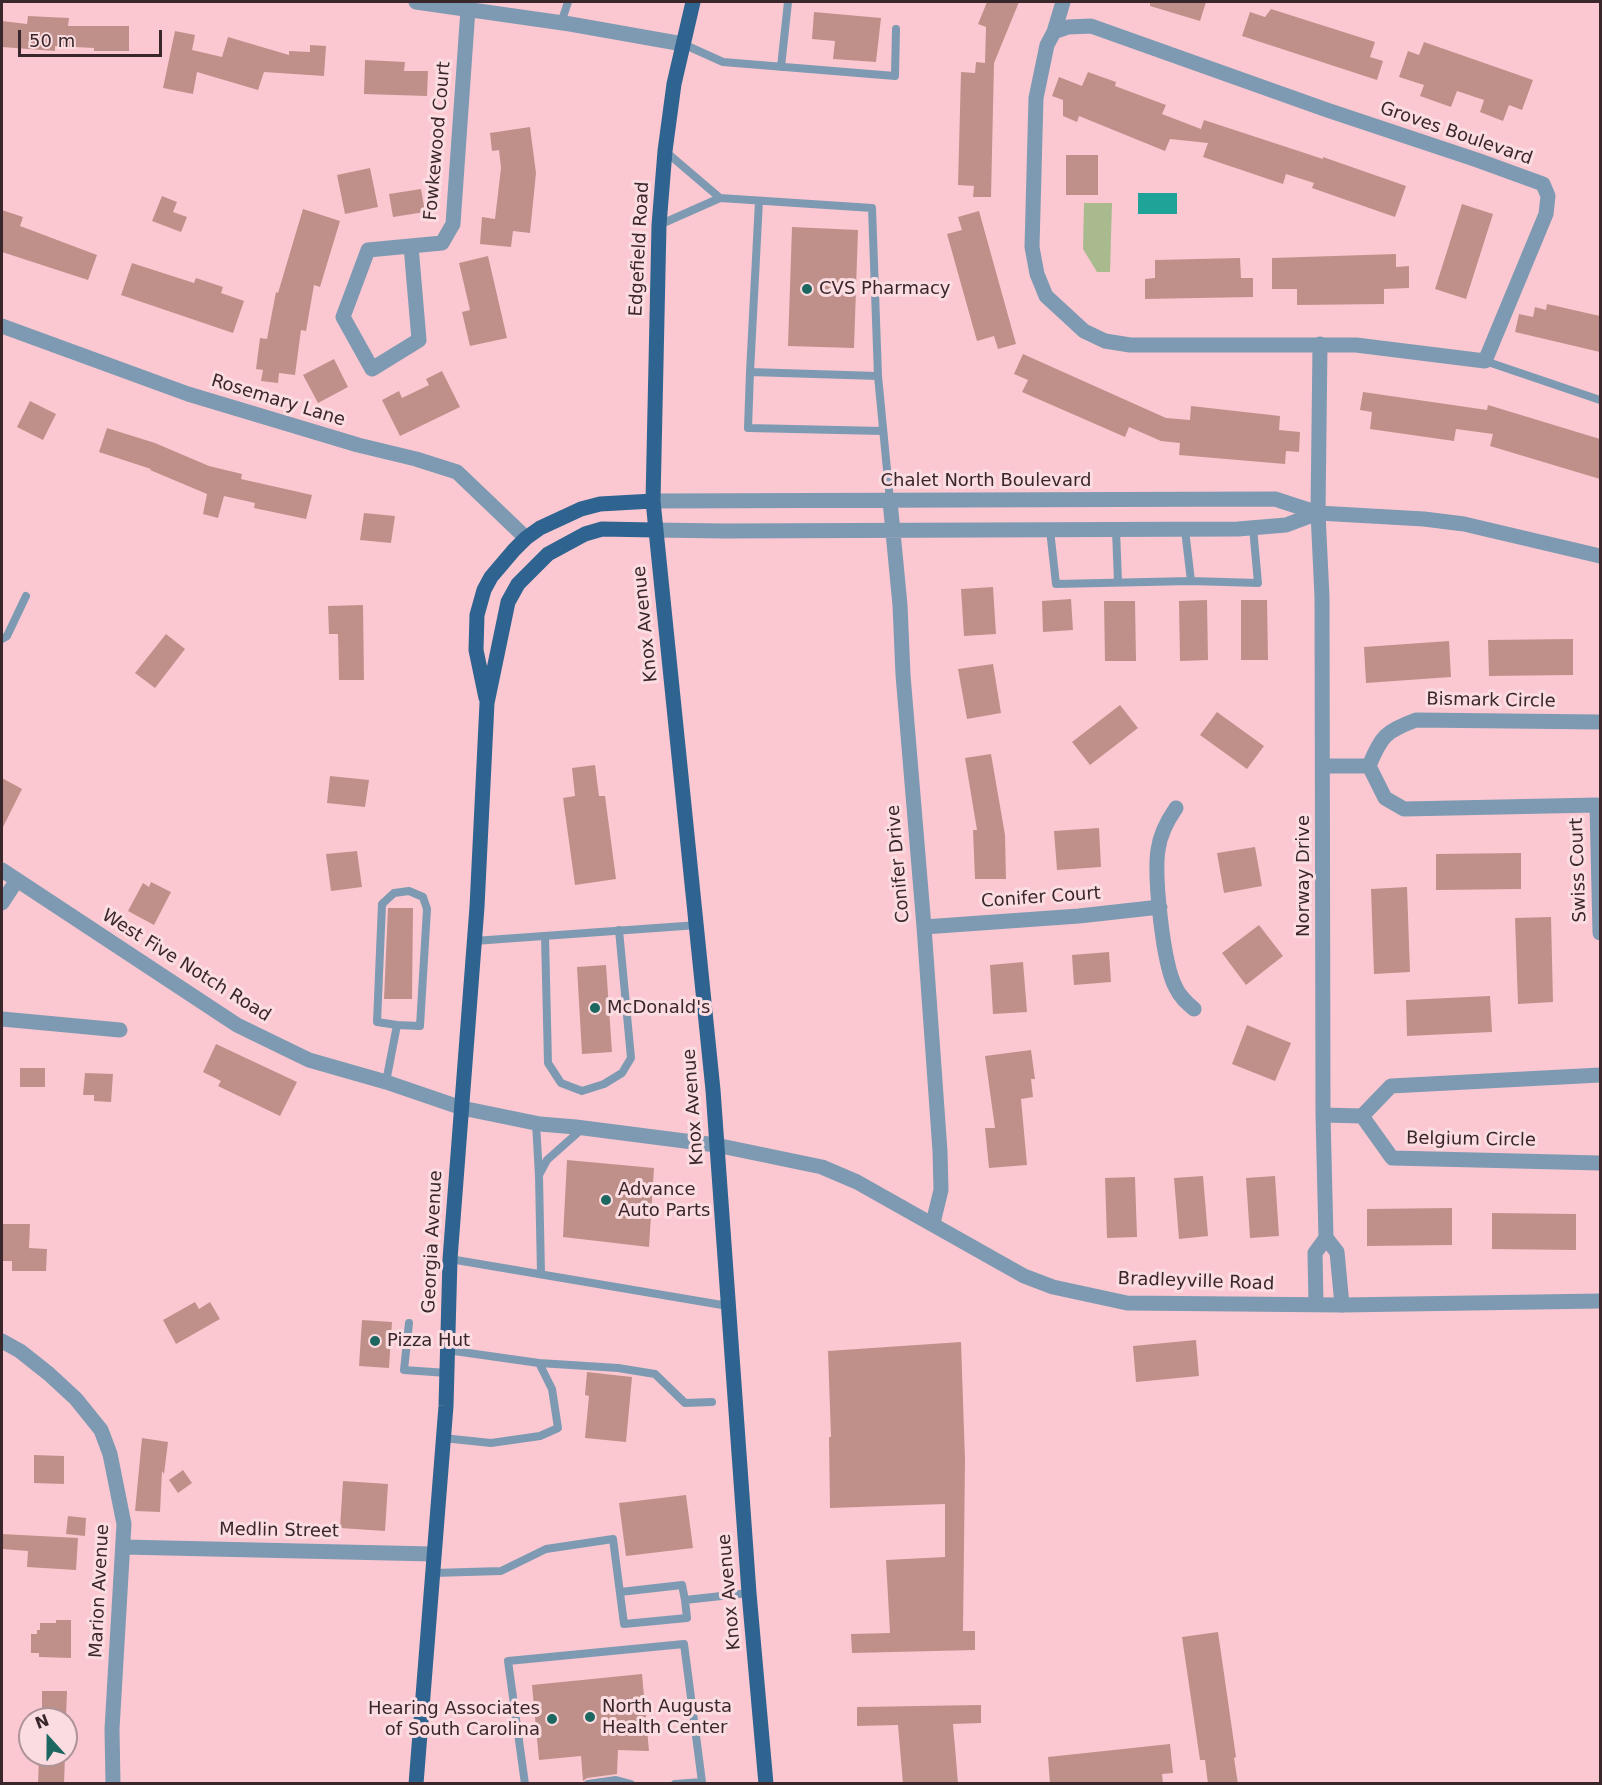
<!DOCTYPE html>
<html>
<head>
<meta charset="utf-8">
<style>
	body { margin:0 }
	#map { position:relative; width:1602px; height:1785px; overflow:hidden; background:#fbc8d1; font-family:"DejaVu Sans",sans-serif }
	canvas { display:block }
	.frame { position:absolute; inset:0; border:3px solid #3a272b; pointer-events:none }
	.north { position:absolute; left:18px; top:1707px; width:60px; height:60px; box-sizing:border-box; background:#fbdce1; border:2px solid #ae9498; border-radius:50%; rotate:339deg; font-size:16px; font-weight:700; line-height:24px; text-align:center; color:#3a272b }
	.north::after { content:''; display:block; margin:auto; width:21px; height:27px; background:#1d6761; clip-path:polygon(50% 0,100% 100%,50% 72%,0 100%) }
	.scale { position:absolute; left:18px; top:30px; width:144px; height:27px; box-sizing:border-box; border:3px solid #3a272b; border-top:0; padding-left:8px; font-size:18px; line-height:21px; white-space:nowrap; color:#3a272b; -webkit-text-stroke:4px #fbdce1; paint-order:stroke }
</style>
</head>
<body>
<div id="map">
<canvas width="1602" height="1785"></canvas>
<div class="frame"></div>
<div class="north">N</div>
<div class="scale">50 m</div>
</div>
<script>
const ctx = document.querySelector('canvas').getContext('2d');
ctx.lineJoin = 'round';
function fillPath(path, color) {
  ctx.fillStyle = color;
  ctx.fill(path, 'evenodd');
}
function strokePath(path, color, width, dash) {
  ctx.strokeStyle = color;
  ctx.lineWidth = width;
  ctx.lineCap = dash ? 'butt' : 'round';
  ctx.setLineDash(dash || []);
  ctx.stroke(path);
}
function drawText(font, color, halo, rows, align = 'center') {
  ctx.font = font + ' "DejaVu Sans",sans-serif';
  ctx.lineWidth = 6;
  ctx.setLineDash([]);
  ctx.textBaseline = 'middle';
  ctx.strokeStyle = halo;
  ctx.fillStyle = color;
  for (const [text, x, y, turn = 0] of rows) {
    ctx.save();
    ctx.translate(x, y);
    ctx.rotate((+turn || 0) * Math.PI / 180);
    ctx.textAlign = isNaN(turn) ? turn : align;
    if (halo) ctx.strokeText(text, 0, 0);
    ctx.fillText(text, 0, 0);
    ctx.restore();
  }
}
fillPath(new Path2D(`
	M1084,203H1112L1110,272H1097L1083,249Z`), '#a8ba8e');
fillPath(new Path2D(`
	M1138,193H1177V214H1138Z`), '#1fa398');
fillPath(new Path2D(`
	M987,2H1019L994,63L991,197H973L974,186L958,185L961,72L975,73L976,62L985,63L986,27L978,24Z
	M1150,2H1206L1200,21L1150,6Z
	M1271,9L1375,42L1370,57L1383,61L1377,80L1242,36L1250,12L1265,17Z
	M814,12L881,18L876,62L833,59L835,41L812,39Z
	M28,16L69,18L68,26H129V51H94V48L55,46V51L2,47V21L27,24Z
	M175,31L195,35L192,50L222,57L228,37L289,55V51L310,52V45L326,46L324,76L264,72L258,90L197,72L193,94L163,88Z
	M1424,42L1533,80L1522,110L1509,105L1503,121L1480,112L1484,100L1457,91L1451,107L1420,96L1424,85L1399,77L1408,51L1419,55Z
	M365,60L405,62L404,71H428L427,96L364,94Z
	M1088,72L1116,82L1115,86L1166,105L1162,114L1201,129L1204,120L1323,159V157L1406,186L1395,217L1312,188L1314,183L1286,174L1283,184L1203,157L1208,143L1170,139L1165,151L1079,116L1077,122L1063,116V100L1052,96L1059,77L1082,86Z
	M530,127L536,173L530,233L513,231L511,247L480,244L482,217L495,219L501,168L499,150L492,151L490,133Z
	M1066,155H1098V195H1066Z
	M370,168L378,207L345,214L337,175Z
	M421,189L425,212L393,217L389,194Z
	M162,196L177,202L173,212L187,217L181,232L152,221Z
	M1462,204L1493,214L1466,299L1435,289Z
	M303,209L340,221L320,287L314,285L306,331L301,330L295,375L279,373L278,383L261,381L263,370L256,369L260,338L267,339L276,292L278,293Z
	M2,210L23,217L20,226L97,255L88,280L2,252Z
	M979,211L1016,344L998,349L994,336L977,341L947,234L962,230L958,217Z
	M792,227L858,230L854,348L788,346Z
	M1396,254V267L1409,266V288L1384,289V304L1297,305V289H1272V258Z
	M488,256L507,338L470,346L462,312L470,310L459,263Z
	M1240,258L1241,278H1253V297L1145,299V279L1155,278V260Z
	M132,263L194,283L196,278L223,287L221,293L244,301L233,333L121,295Z
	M1547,304L1600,316V352L1515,332L1519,314L1533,317L1535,307L1546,310Z
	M1023,354L1166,418L1190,420L1191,406L1280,416L1279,430L1300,432L1299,452L1286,451L1285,464L1179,455L1180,443L1161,441L1129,427L1125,437L1022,392L1028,380L1014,374Z
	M334,359L348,387L318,403L303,375Z
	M442,371L460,407L400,436L382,400L399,391L402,398L429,385L426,379Z
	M1363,392L1487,410L1488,405L1600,439V479L1490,446L1493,434L1456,429L1454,441L1370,429L1372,412L1360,410Z
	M30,401L56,414L43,440L17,427Z
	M107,428L155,443L209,466L242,474L241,479L312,495L306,519L254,508L255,503L224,496L218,518L203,514L207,494L150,470L151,469L99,452Z
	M364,513L395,516L391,543L360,540Z
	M993,587L996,634L964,636L961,589Z
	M1071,599L1073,630L1043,632L1042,601Z
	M1207,600L1208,660L1180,661L1179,601Z
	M1241,600H1267L1268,660H1241Z
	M1104,601H1135L1136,661H1105Z
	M363,605L364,680H339L338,634H329L328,606Z
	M166,634L185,649L155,688L135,673Z
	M1573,639V675L1489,676L1488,640Z
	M1449,641L1451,677L1366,683L1364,647Z
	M993,664L1001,713L967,719L958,669Z
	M1120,705L1138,728L1090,765L1072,742Z
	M1217,712L1264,746L1247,769L1200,735Z
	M991,754L1005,835L1006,879H975L973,830H977L965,758Z
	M595,765L599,796H605L616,879L575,885L563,798L575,796L572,768Z
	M330,776L369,780L365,807L327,803Z
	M2,778L22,789L2,829Z
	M1099,828L1101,867L1057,870L1054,831Z
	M1255,847L1262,886L1224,893L1217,853Z
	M357,851L362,887L331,891L326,854Z
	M1521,853V889L1436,890V854Z
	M151,882L171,892L154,925L128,911L143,883L149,887Z
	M1407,887L1410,972L1374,974L1371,889Z
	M388,908H413L412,999H384Z
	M1551,917L1553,1002L1518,1004L1515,918Z
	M1259,925L1283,956L1246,985L1222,953Z
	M1109,952L1111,982L1074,985L1072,955Z
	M1023,962L1027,1012L993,1014L990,965Z
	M606,965L612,1052L582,1054L577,967Z
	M1490,996L1492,1032L1407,1036L1406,1000Z
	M1247,1025L1291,1043L1275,1081L1232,1064Z
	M216,1044L297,1082L280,1116L218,1086L221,1081L203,1072Z
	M1031,1050L1035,1079H1031L1033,1097L1021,1099L1027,1165L989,1168L985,1128H995L985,1056Z
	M20,1068H45V1087H20Z
	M85,1073L113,1074L111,1102L94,1101V1095H83Z
	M567,1160L654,1168L649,1247L563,1237Z
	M1203,1176L1208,1236L1179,1239L1174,1178Z
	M1275,1176L1279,1236L1250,1238L1246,1178Z
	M1135,1177L1137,1237L1107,1238L1105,1178Z
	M1452,1208V1245L1367,1246V1209Z
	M1492,1213L1576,1214V1250L1492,1249Z
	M3,1224H30L29,1248L47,1249L46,1271H12V1261H2Z
	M195,1302L199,1309L210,1302L220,1319L176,1344L163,1320Z
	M362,1320L392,1322L389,1368L359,1366Z
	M1196,1340L1199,1376L1136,1382L1133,1346Z
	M961,1342L965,1460L963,1631H975V1650L852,1653L851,1634L890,1633L886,1560L945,1557V1504L830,1508L829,1437H831L828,1351Z
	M587,1372L632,1377L626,1442L585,1438L589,1396L585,1395Z
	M142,1438L168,1442L164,1474L162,1471L160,1512L135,1511Z
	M34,1455L64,1456V1484L34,1483Z
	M183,1470L192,1483L178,1493L169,1480Z
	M343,1481L388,1484L385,1531L340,1528Z
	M686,1495L693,1548L626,1556L619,1503Z
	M68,1516L86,1518L85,1536L66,1534Z
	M2,1534L78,1538L76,1570L27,1567L28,1551L2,1549Z
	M56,1620H71V1658L39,1657V1653H31V1634H37V1630H40V1623H56Z
	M1218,1632L1236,1757L1234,1758L1238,1784H1208L1205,1760H1200L1182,1637Z
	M642,1674L649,1751L618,1750L617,1774L587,1778L583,1781L581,1756L539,1760L532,1685Z
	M42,1691H67L66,1719H42Z
	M981,1705V1723L953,1724L958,1783L903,1784L898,1725L857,1726V1707Z
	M1170,1744L1173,1773L1162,1774L1163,1784H1050L1048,1757Z
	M39,1755L65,1756L64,1784H38Z`), '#bf908a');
strokePath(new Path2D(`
	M561,23L568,2
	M683,44L723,62L895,76L896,29
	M781,67L788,2
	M720,198L872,208L878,376L890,501
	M759,201L750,372L878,376
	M659,225L720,198L665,151
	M1485,361L1600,400
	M750,372L748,428L883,431
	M1050,530L1056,584L1191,581L1185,530
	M1116,530L1118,582
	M1191,581L1258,583L1253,528
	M2,639L7,636L26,596
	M545,936L548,1063L561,1083L582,1091L604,1084L622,1073L631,1058L619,930
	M474,941L698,925
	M386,1082L397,1025L420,1026L427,909L423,897L409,891L394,893L382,904L377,1022L397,1025
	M536,1123L539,1176L541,1274
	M539,1175L547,1160L583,1128
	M450,1259L728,1306
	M409,1323L404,1370L447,1373
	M539,1363L618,1368L655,1374L685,1403L712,1402
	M443,1438L491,1443L540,1436L558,1428L552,1389L539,1363L447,1350
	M433,1573L501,1571L546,1549L613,1539L624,1624L687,1618L685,1600L749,1593
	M620,1592L682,1585L685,1600
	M525,1784L508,1661L684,1644L702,1782L675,1784
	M588,1784L616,1780L631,1784`), '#7e9ab2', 8);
strokePath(new Path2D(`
	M416,2L570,24L683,44
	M1091,26L1327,110L1477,160L1543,184L1548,196L1546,214L1485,361L1356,345H1130L1105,341L1084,331L1046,296L1037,274L1032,247L1036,98L1047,45L1054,32L1068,27Z
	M1054,32L1063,2
	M411,246L419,340L372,369L343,317L368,250L442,243L453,224L468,9
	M2,326L188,394L358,445L416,459L457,472L526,538
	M1320,344L1318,513L1322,597L1323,1115L1326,1238L1337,1252L1342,1305
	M653,501L1275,499L1318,513L1424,519L1464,524L1600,556
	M890,501L900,605L903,675L924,927L940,1151L941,1190L933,1223
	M654,530L725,531L1238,529L1286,525L1318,513
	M1323,766H1369L1385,798L1404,809L1597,805L1600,933
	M1369,766C1381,736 1386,731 1416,720L1600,722
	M1176,808C1167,821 1160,834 1158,850C1154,877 1163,965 1176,988C1180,997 1187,1003 1194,1009
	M2,903L17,880
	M924,927L1079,916L1160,907
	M2,1019L120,1030
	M1323,1115L1362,1116L1391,1086L1600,1075
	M1362,1116L1392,1158L1600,1163
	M1316,1304L1315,1253L1326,1238
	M2,1341L20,1351L49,1374L76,1399L101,1430L110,1454L124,1524L112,1729L113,1784
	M123,1547L433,1554`), '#7e9ab2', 15);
strokePath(new Path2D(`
	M2,870L237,1025L309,1060L386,1082L462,1108L540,1124L576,1127L716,1145L822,1167L857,1182L1024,1276L1053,1287L1127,1303L1342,1305L1600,1301`), '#7e9ab2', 15);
strokePath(new Path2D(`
	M693,2L674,84L665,151L659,225L653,501L713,1090L749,1593L766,1784
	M486,698L476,650L477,615L484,590L491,577L514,550L526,538L540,528L581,509L600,504L653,501
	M416,1784L446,1406L450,1259L477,907L487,703L508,602L518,584L548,554L585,534L602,529L654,530`), '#2f6490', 15);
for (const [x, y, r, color] of [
	[807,289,6,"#1d6761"],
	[595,1008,6,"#1d6761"],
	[606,1200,6,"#1d6761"],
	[375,1341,6,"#1d6761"],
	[590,1717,6,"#1d6761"],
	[552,1719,6,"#1d6761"]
]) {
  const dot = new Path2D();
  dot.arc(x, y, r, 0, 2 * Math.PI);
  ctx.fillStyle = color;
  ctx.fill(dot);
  strokePath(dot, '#fbdce1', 2);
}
drawText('18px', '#3a272b', '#fbdce1', [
	["Groves Boulevard",1456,134,19],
	["Fowkewood Court",438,141,-85],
	["Edgefield Road",640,249,-87],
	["Rosemary Lane",278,401,17],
	["Chalet North Boulevard",986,481],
	["Knox Avenue",646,624,-96],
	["Bismark Circle",1491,701,1],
	["Conifer Drive",899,864,-95],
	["Swiss Court",1579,870,-92],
	["Norway Drive",1304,876,-90],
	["Conifer Court",1041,898,-4],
	["West Five Notch Road",186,966,32],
	["Knox Avenue",694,1107,-94],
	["Belgium Circle",1471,1140,1],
	["Georgia Avenue",433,1242,-87],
	["Bradleyville Road",1196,1282,2],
	["Medlin Street",279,1531,1],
	["Marion Avenue",100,1591,-87],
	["Knox Avenue",730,1592,-95]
]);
drawText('18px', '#3a272b', '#fbdce1', [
	["CVS Pharmacy",819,289],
	["McDonald's",607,1008],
	["Advance",618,1190],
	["Auto Parts",618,1211],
	["Pizza Hut",387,1341],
	["North Augusta",602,1707],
	["Health Center",602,1728],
	["Hearing Associates",540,1709,"right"],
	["of South Carolina",540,1730,"right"]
], 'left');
</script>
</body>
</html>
